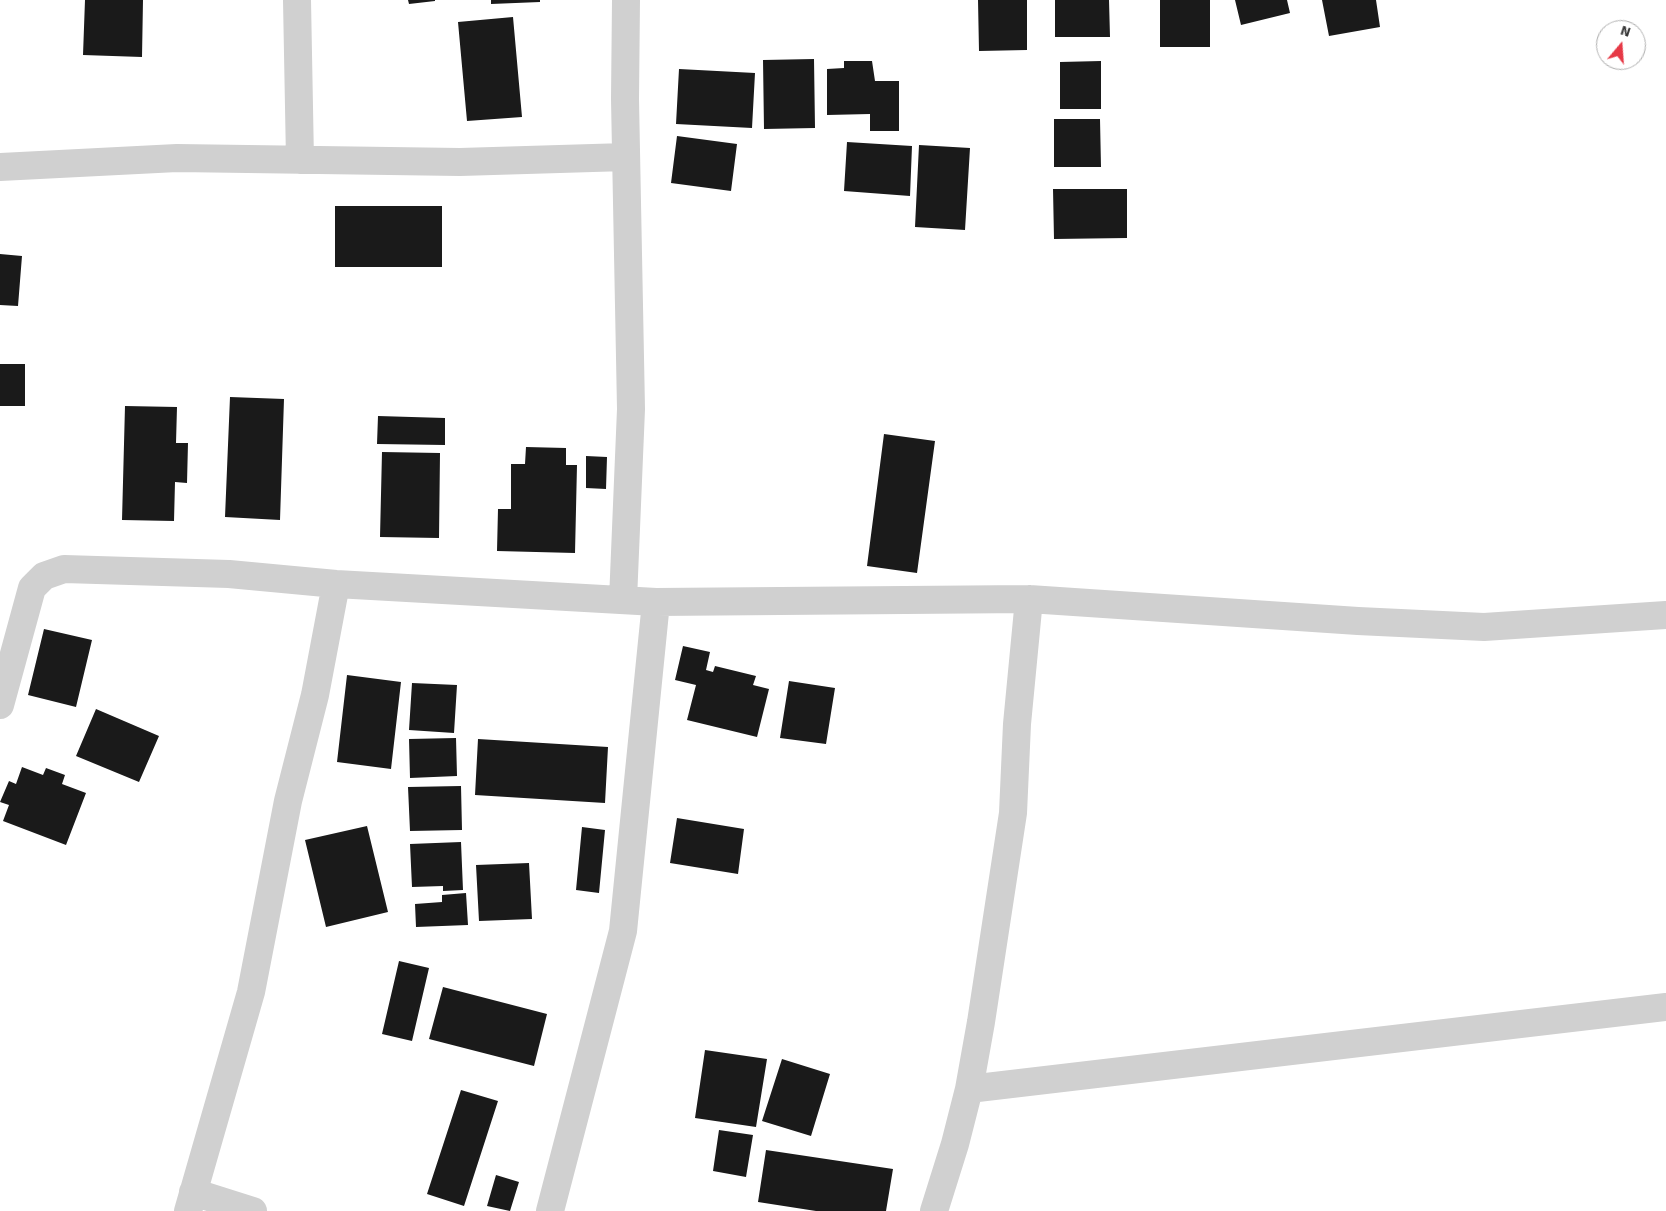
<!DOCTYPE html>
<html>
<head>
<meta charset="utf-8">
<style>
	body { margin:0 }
	#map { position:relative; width:1666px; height:1211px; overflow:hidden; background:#fff; font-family:Signika,sans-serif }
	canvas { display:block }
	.north { position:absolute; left:1596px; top:20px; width:50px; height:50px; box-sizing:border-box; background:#fff; border:1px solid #adadad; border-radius:50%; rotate:18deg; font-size:14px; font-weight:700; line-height:20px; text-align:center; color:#333 }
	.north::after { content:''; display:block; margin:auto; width:18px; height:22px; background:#e63946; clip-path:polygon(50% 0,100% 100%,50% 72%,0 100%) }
</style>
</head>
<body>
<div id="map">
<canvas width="1666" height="1211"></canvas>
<div class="north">N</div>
</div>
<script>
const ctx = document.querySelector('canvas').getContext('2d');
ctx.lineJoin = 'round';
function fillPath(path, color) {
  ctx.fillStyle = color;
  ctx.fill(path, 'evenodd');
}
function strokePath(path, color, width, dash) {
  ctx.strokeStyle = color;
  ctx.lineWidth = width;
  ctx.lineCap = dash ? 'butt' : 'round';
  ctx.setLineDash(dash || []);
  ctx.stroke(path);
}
fillPath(new Path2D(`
	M85,0H143L142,57L83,55Z
	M408,0H435V1L409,4Z
	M491,0H540V2L491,4Z
	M978,0H1027V50L979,51Z
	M1055,0H1109L1110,37H1055Z
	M1160,0H1210V47H1160Z
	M1235,0H1287L1290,13L1241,25Z
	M1322,0H1376L1380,27L1329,36Z
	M513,17L522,117L467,121L458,22Z
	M814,59L815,128L764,129L763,60Z
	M844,61H872L875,81H899V131H870V114L827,115V69L844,68Z
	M1101,61V109H1060V62Z
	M679,69L755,73L752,128L676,124Z
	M1054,119H1100L1101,167H1054Z
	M677,136L737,144L731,191L671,183Z
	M847,142L912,146L910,196L844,191Z
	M919,145L970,148L965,230L915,227Z
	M1053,189H1127V238L1054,239Z
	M335,206H442V267H335Z
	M0,254L22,256L18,306L0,305Z
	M0,364H25V406H0Z
	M230,397L284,399L280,520L225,517Z
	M125,406L177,407L176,443H188L187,483L175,482L174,521L122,520Z
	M378,416L445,418V445L377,444Z
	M884,434L935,441L917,573L867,566Z
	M526,447L566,448V465H577L575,553L497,551L498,509H511V464H525Z
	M382,452L440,453L439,538L380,537Z
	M586,456L607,457L606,489L586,488Z
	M44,629L92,640L76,707L28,695Z
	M683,646L710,652L706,670L713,672L715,666L756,676L753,685L769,689L757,737L687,720L696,685L675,680Z
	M347,675L401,682L391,769L337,762Z
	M789,681L835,688L826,744L780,738Z
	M412,683L457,685L454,733L409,730Z
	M96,709L159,736L139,782L76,756Z
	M456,738L457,776L410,778L409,739Z
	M478,739L608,747L605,803L475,795Z
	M22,767L43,775L46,768L65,775L62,784L86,793L66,845L3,821L9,805L0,802L9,781L16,784Z
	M461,786L462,830L410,831L408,787Z
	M677,818L744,829L738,874L670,863Z
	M367,826L388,912L326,927L305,840Z
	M582,827L605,830L599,893L576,890Z
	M461,842L463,890L443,891V886L412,887L410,844Z
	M529,863L532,919L479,921L476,865Z
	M466,893L468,925L416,927L415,904L442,902V895Z
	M399,961L429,968L412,1041L382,1034Z
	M443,987L547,1014L534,1066L429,1039Z
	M705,1050L767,1059L756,1127L695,1118Z
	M782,1059L830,1074L811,1136L762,1121Z
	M461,1090L498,1101L464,1206L427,1194Z
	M719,1130L753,1135L746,1177L713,1171Z
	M766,1150L893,1169L886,1211H816L758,1202Z
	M496,1175L519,1182L510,1211L487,1206Z`), '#1a1a1a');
strokePath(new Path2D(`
	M297,0L300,160
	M0,167L177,158L460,162L626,157
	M623,600L631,409L625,99L626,0
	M0,705L32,588L44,576L64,569L229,574L336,584L656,602L1029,599L1358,621L1484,627L1666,615
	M969,1089L1666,1007
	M193,1192L253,1211
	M188,1211L251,992L288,801L315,695L336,584
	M550,1211L623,931L656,602
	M934,1211L955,1144L969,1089L981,1022L1013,813L1017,724L1029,599`), '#d0d0d0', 28);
</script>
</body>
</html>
